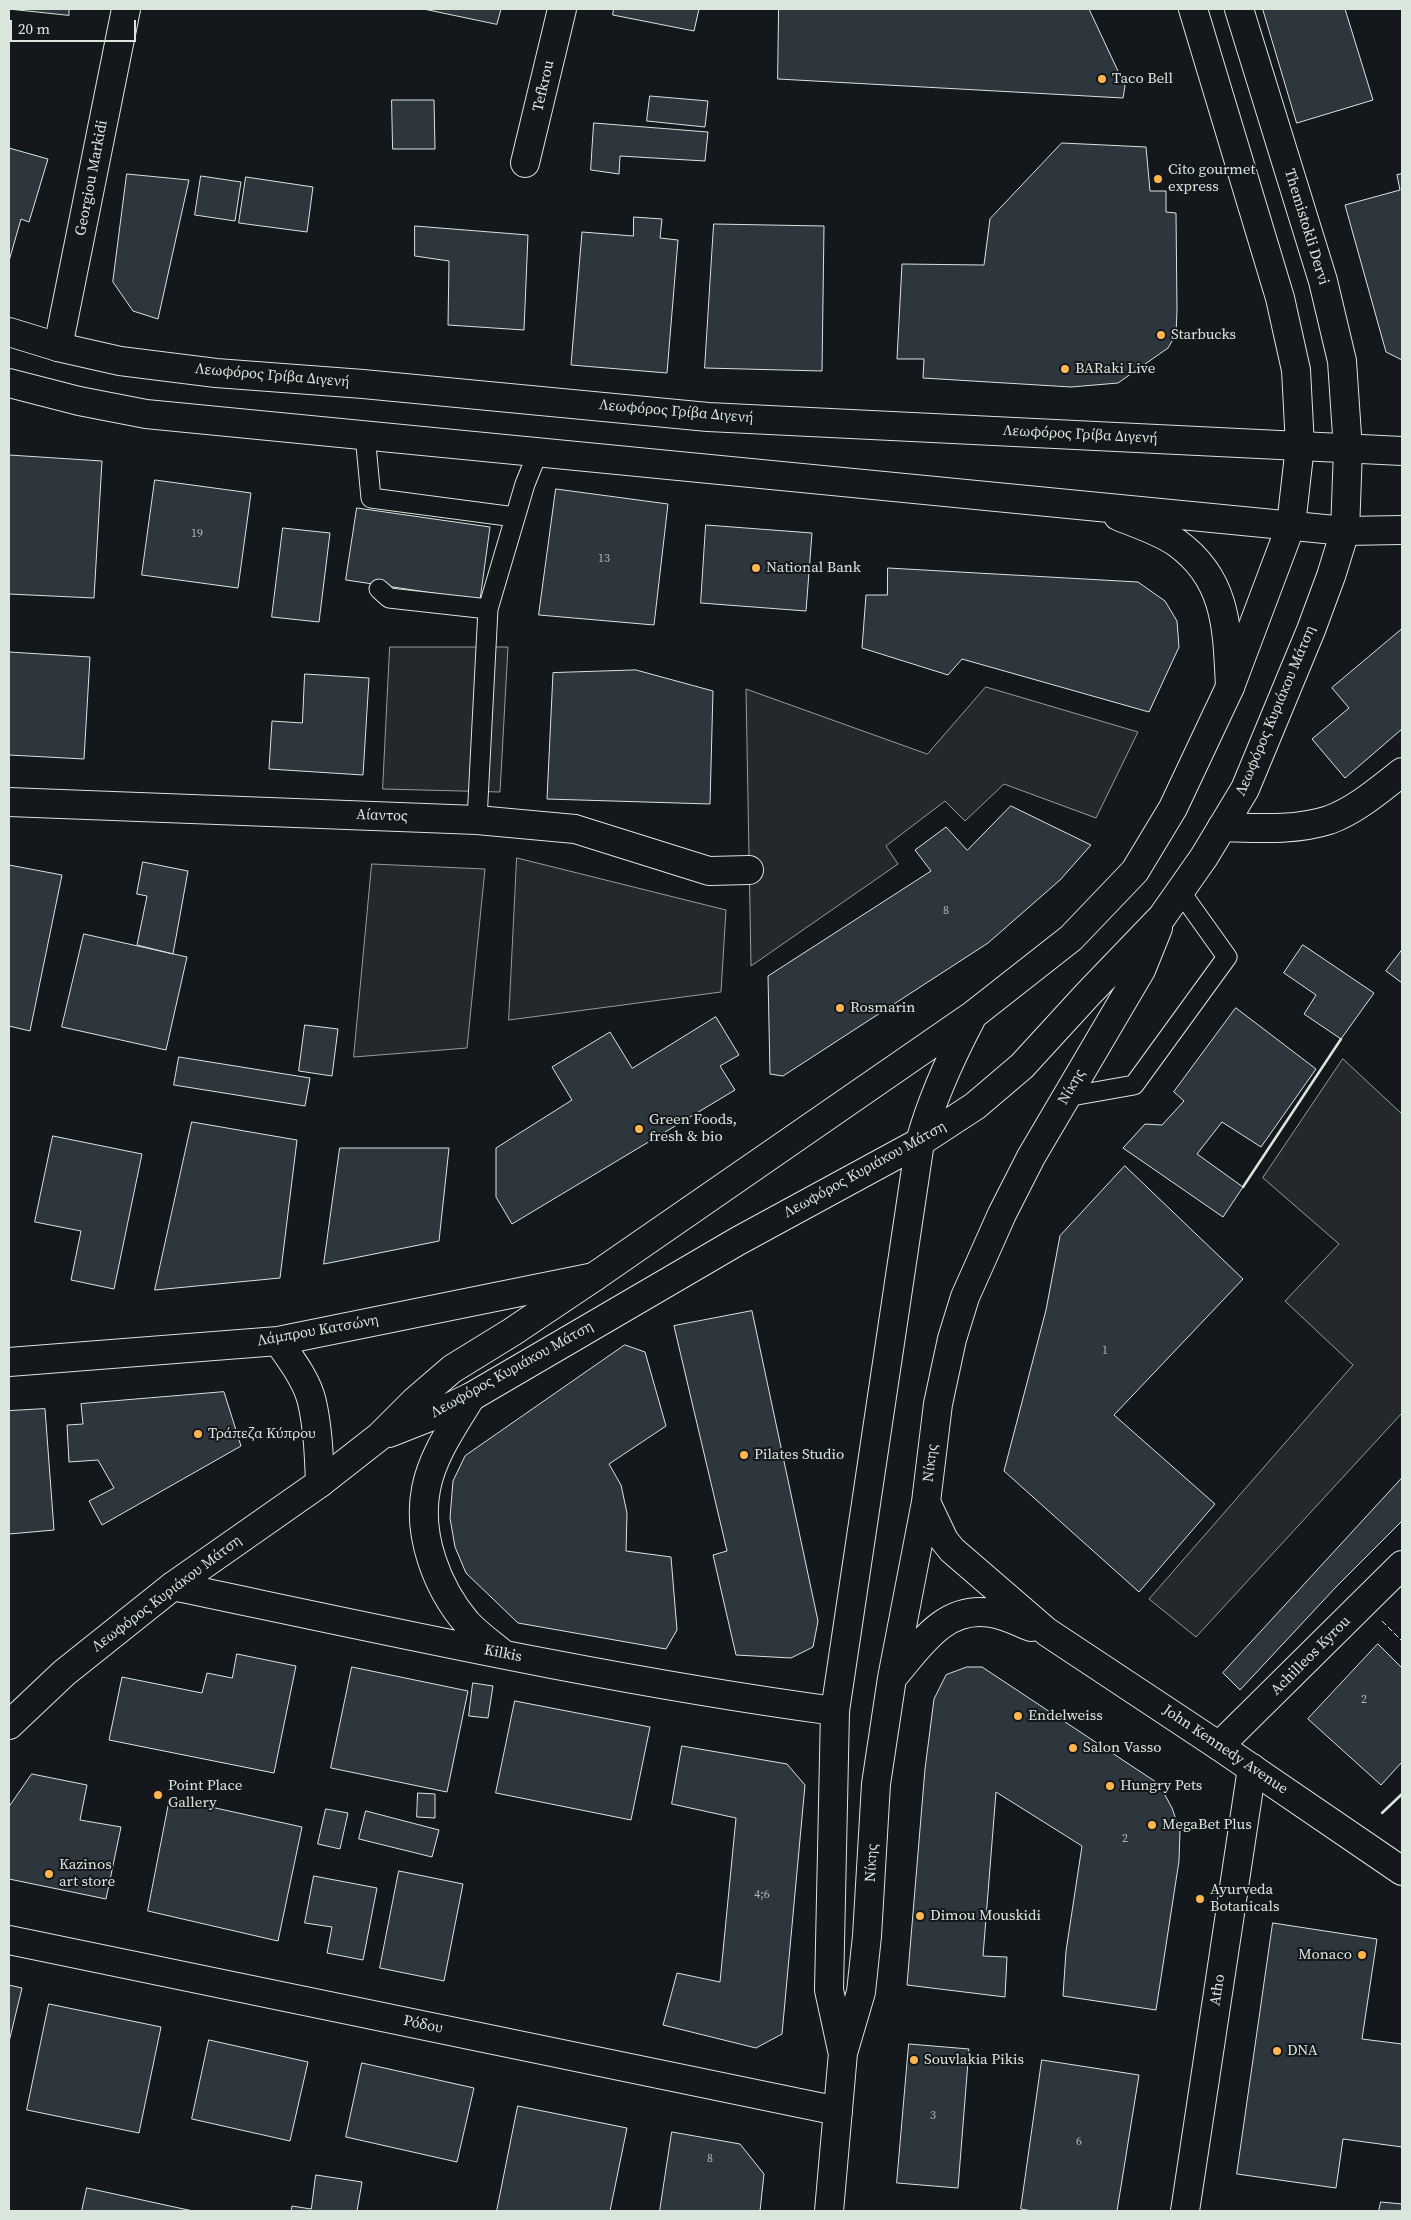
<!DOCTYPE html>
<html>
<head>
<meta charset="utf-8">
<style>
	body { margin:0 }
	#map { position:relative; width:1411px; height:2220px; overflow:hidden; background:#14181c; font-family:"Source Serif 4",serif }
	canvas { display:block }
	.frame { position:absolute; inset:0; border:10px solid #d8e6dc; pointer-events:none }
	.scale { position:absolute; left:10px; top:20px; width:126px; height:22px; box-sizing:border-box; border:2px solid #d8e6dc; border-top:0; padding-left:6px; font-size:15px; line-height:18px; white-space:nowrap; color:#d8e6dc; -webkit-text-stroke:4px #14181c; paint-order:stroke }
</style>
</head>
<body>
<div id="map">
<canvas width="1411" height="2220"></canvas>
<div class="frame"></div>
<div class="scale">20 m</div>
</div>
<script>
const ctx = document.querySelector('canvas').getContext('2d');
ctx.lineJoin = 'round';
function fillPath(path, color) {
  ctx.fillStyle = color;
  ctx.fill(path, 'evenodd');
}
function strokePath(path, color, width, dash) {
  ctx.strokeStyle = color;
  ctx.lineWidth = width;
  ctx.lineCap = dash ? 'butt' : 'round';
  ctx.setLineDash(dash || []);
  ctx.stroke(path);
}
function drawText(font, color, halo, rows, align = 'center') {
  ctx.font = font + ' "Source Serif 4",serif';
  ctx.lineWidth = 4;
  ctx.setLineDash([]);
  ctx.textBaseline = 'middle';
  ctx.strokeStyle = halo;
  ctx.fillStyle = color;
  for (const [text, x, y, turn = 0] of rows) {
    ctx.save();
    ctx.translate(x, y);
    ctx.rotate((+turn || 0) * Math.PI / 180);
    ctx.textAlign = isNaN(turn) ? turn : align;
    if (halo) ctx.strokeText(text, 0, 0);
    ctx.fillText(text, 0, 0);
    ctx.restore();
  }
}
const parking = new Path2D(`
	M390,647H508L500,792L383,789Z
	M986,687L1138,732L1096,818L1004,784L965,821L945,801L886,846L898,864L751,966L746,689L927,754Z
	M517,858L726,910L721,992L509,1020Z
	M372,864L485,869L467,1048L354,1057Z
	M1343,1059L1402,1114V1413L1196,1637L1149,1599L1353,1365L1285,1301L1339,1244L1263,1178Z`);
fillPath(parking, '#24282b');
strokePath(parking, '#939e99', 1);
const building = new Path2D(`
	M9,9H69V15Z
	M424,9H501L497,24Z
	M614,9H699L694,31L613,15Z
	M779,9H1089L1125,86L1123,98L778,79Z
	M1263,9H1345L1373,100L1297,123Z
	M650,96L708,101L705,127L647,121Z
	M392,100H434L435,149H393Z
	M594,123L708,132L705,161L620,156L619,174L591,170Z
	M1062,143L1146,147L1150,191H1166V212L1176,213L1177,310L1176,334L1168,348L1118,383L1071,387L923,378L924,359H897L902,264L984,265L990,219Z
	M9,148L48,159L29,222L21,219L9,261Z
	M127,174L189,180L158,319L133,311L113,282Z
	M1402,174V360L1386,352L1345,205L1400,190L1397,175Z
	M201,176L241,182L235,221L195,215Z
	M246,177L313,187L307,232L239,223Z
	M634,217L662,219L660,238L678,240L667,373L571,365L582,232L633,236Z
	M714,224L824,226L822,371L705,368Z
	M415,226L528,235L524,330L448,325L449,261L415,256Z
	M9,455L102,461L94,598L9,594Z
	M155,480L251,493L238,588L142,575Z
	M556,489L668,504L654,625L539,615Z
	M357,508L490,527L480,600L346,580Z
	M706,525L812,533L806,611L701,603Z
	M283,528L330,533L319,622L272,617Z
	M888,568L1138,582L1165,601L1177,621L1179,647L1149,712L962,659L948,675L862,648L866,595H887Z
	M1402,629V729L1345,778L1312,739L1349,708L1332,688Z
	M9,652L90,657L84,759L9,755Z
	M636,670L713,691L710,804L547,799L553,673Z
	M305,674L369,678L363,775L269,769L272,721L302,723Z
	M1011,806L1091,845L1060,880L988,943L783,1076L770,1074L768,976L931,871L915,850L946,827L967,850Z
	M143,862L188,871L173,954L137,945L147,896L137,894Z
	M9,865L62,875L30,1031L9,1026Z
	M84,934L187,957L166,1050L62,1027Z
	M1303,945L1374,993L1341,1039L1304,1014L1316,995L1284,973Z
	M1402,950V983L1386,971Z
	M1236,1008L1316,1069L1261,1147L1222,1122L1197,1154L1243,1187L1223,1217L1123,1148L1145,1124L1162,1125L1184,1101L1174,1092Z
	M716,1017L739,1055L720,1066L735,1090L512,1224L496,1197V1148L572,1100L552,1067L610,1032L632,1068Z
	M305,1025L338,1029L332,1076L299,1071Z
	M179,1057L310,1078L305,1106L174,1085Z
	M192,1122L297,1140L280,1278L155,1290Z
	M53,1136L142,1154L114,1289L71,1280L81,1231L35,1222Z
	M340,1148H449L439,1241L324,1264Z
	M1125,1166L1243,1279L1114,1415L1215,1504L1139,1592L1004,1471L1046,1310L1060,1236Z
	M752,1311L818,1621L813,1647L791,1658L736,1655L713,1555L727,1551L674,1326Z
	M625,1345L645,1352L666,1426L609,1464L621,1485L627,1513L626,1551L671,1557L677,1630L666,1649L518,1623L466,1573L455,1547L450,1518L453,1481L465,1456Z
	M224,1392L241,1446L102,1525L89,1501L114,1488L98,1460L69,1462L67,1425L83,1424L81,1404Z
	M45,1409L54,1530L9,1534V1411Z
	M1402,1478V1521L1336,1587L1240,1690L1223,1673Z
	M1378,1644L1402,1668V1762L1381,1785L1308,1719Z
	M237,1654L296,1666L274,1773L109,1740L122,1677L202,1693L207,1673L232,1678Z
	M352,1667L468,1691L447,1792L331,1768Z
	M967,1667H982L1159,1784L1172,1808L1180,1831L1179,1861L1156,2010L1063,1996L1066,1951L1082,1846L996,1792L983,1956L1007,1957L1005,1997L907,1985L925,1769L934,1699L946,1675Z
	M473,1683L493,1686L488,1718L469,1716Z
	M515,1701L650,1727L631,1820L496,1793Z
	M682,1746L787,1764L805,1785L782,2034L756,2048L663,2025L677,1973L720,1982L736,1818L672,1804Z
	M32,1774L87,1785L80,1820L121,1827L106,1899L9,1879V1807Z
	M418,1793L435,1794V1818L417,1817Z
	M170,1798L302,1827L278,1941L148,1911Z
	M326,1809L348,1813L340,1849L318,1844Z
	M366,1811L439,1830L432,1857L359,1839Z
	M399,1871L463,1884L444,1981L380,1968Z
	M314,1876L377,1888L363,1960L327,1953L332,1927L305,1923Z
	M1273,1923L1377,1939L1362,2039L1402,2044V2147L1343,2139L1336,2188L1237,2174Z
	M9,1985L22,1988L9,2042Z
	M49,2004L161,2027L139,2133L27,2110Z
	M209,2040L308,2062L290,2141L192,2119Z
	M909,2044L969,2049L958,2188L897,2183Z
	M1042,2060L1139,2075L1117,2211H1032L1021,2209Z
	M362,2063L474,2088L457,2162L346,2137Z
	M518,2106L627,2128L610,2211H497Z
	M672,2132L740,2144L764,2174L760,2211H660Z
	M316,2175L362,2182L357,2211H291L292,2206L311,2209Z
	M87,2188L193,2211H82Z
	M1381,2202L1402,2204V2211H1379Z`);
fillPath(building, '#2c363c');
strokePath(building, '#d8e6dc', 1);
const lane = new Path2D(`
	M365,435L371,498L515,517
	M379,589L389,598L488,609
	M477,820L488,609L525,484L538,452
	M1066,1097L1134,1085L1227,957L1180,891`);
const street = new Path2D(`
	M525,163L562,9
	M58,347L126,9
	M9,802L477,820L575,829L709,871L749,870
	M1222,827C1257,828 1295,831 1329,820C1356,810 1379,790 1402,772
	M278,1341C291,1360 307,1380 312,1402C318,1429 319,1456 320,1483
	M9,1362L278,1341L594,1277
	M471,1397C454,1425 432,1456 426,1489C417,1535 437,1588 467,1623C477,1634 490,1643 502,1653
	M173,1586C393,1632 612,1681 835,1711
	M1219,1746L1402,1565
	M9,1940L838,2111
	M1185,2211L1252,1768`);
const secondary = new Path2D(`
	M389,1433L427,1418L471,1397L738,1241L920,1142L975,1106L1022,1066L1088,994L1162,917L1204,857L1245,789L1311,630L1331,576L1345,531L1348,450L1342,361L1323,281L1239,9
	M926,1502L944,1540L952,1550L1047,1632L1219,1746L1402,1871
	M893,1677C920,1646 944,1605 991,1613C1005,1615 1018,1622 1031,1627
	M9,1725L64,1673L173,1586L320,1483L380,1436L416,1400L452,1369L512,1332L594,1277L973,1015L1071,938L1135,871L1173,808L1230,687L1291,525L1300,446L1296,370L1280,298L1193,9
	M842,2050L829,1990L835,1711L920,1142C932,1098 950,1059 971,1019
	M829,2211L843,2053L861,1992L867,1936L876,1784L892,1678L926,1502L938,1404L952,1339L965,1297L1002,1214L1031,1157L1141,970L1158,928`);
const primary = new Path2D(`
	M9,332L58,347L120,361L216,373L363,384L708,417L1402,451
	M9,383L79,401L146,414L1345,531L1402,530
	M1118,516C1137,524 1160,531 1177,543C1228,580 1227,630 1230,687`);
strokePath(lane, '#d8e6dc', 21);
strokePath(street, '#d8e6dc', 30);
strokePath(secondary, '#d8e6dc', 30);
strokePath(primary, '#d8e6dc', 30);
strokePath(lane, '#14181c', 19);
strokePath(street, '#14181c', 28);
strokePath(secondary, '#14181c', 28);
strokePath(primary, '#14181c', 28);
strokePath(new Path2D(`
	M1382,1621L1402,1641`), '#d8e6dc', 1, [6, 2.5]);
strokePath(new Path2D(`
	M1243,1187L1341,1039
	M1382,1813L1402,1794`), '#d8e6dc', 2.5);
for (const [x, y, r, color] of [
	[1102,79,5,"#ffb74d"],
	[1158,179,5,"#ffb74d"],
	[1161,335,5,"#ffb74d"],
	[1065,369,5,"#ffb74d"],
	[756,568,5,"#ffb74d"],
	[840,1008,5,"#ffb74d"],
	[639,1129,5,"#ffb74d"],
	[198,1434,5,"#ffb74d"],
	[744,1455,5,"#ffb74d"],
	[1018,1716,5,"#ffb74d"],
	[1073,1748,5,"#ffb74d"],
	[1110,1786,5,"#ffb74d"],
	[158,1795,5,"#ffb74d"],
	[1152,1825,5,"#ffb74d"],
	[49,1874,5,"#ffb74d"],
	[1200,1899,5,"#ffb74d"],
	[920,1916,5,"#ffb74d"],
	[1362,1955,5,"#ffb74d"],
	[1277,2051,5,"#ffb74d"],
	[914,2060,5,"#ffb74d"]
]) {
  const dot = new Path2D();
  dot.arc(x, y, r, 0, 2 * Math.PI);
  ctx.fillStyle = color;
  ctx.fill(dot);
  strokePath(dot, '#14181c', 2);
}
drawText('12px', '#adbab4', null, [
	["19",197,534],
	["13",604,559],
	["8",946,911],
	["1",1105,1351],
	["2",1364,1700],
	["2",1125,1839],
	["4;6",762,1895],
	["3",933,2116],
	["6",1079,2142],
	["8",710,2159]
]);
drawText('15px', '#d8e6dc', '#14181c', [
	["Taco Bell",1112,79],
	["Cito gourmet",1168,170],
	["express",1168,187],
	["Starbucks",1171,335],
	["BARaki Live",1075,369],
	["National Bank",766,568],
	["Rosmarin",850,1008],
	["Green Foods,",649,1120],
	["fresh & bio",649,1137],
	["Τράπεζα Κύπρου",208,1434],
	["Pilates Studio",754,1455],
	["Endelweiss",1028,1716],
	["Salon Vasso",1083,1748],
	["Point Place",168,1786],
	["Gallery",168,1803],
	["Hungry Pets",1120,1786],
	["MegaBet Plus",1162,1825],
	["Kazinos",59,1865],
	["art store",59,1882],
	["Ayurveda",1210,1890],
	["Botanicals",1210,1907],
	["Dimou Mouskidi",930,1916],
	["Monaco",1352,1955,"right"],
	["DNA",1287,2051],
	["Souvlakia Pikis",924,2060]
], 'left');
drawText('15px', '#d8e6dc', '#14181c', [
	["Tefkrou",544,86,-77],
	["Georgiou Markidi",92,178,-79],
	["Themistokli Dervi",1306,227,73],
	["Λεωφόρος Γρίβα Διγενή",272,376,5],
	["Λεωφόρος Γρίβα Διγενή",676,412,5],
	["Λεωφόρος Γρίβα Διγενή",1080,435,3],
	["Λεωφόρος Κυριάκου Μάτση",1276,711,-67],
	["Αίαντος",382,816,2],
	["Νίκης",1072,1087,-60],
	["Λεωφόρος Κυριάκου Μάτση",865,1170,-29],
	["Λάμπρου Κατσώνη",318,1331,-10],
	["Λεωφόρος Κυριάκου Μάτση",512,1370,-29],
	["Νίκης",931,1463,-83],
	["Λεωφόρος Κυριάκου Μάτση",167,1594,-37],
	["Kilkis",503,1654,11],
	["Achilleos Kyrou",1311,1656,-45],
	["John Kennedy Avenue",1225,1750,34],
	["Νίκης",872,1863,-87],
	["Atho",1218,1990,-81],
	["Ρόδου",423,2025,12]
]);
</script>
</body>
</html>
